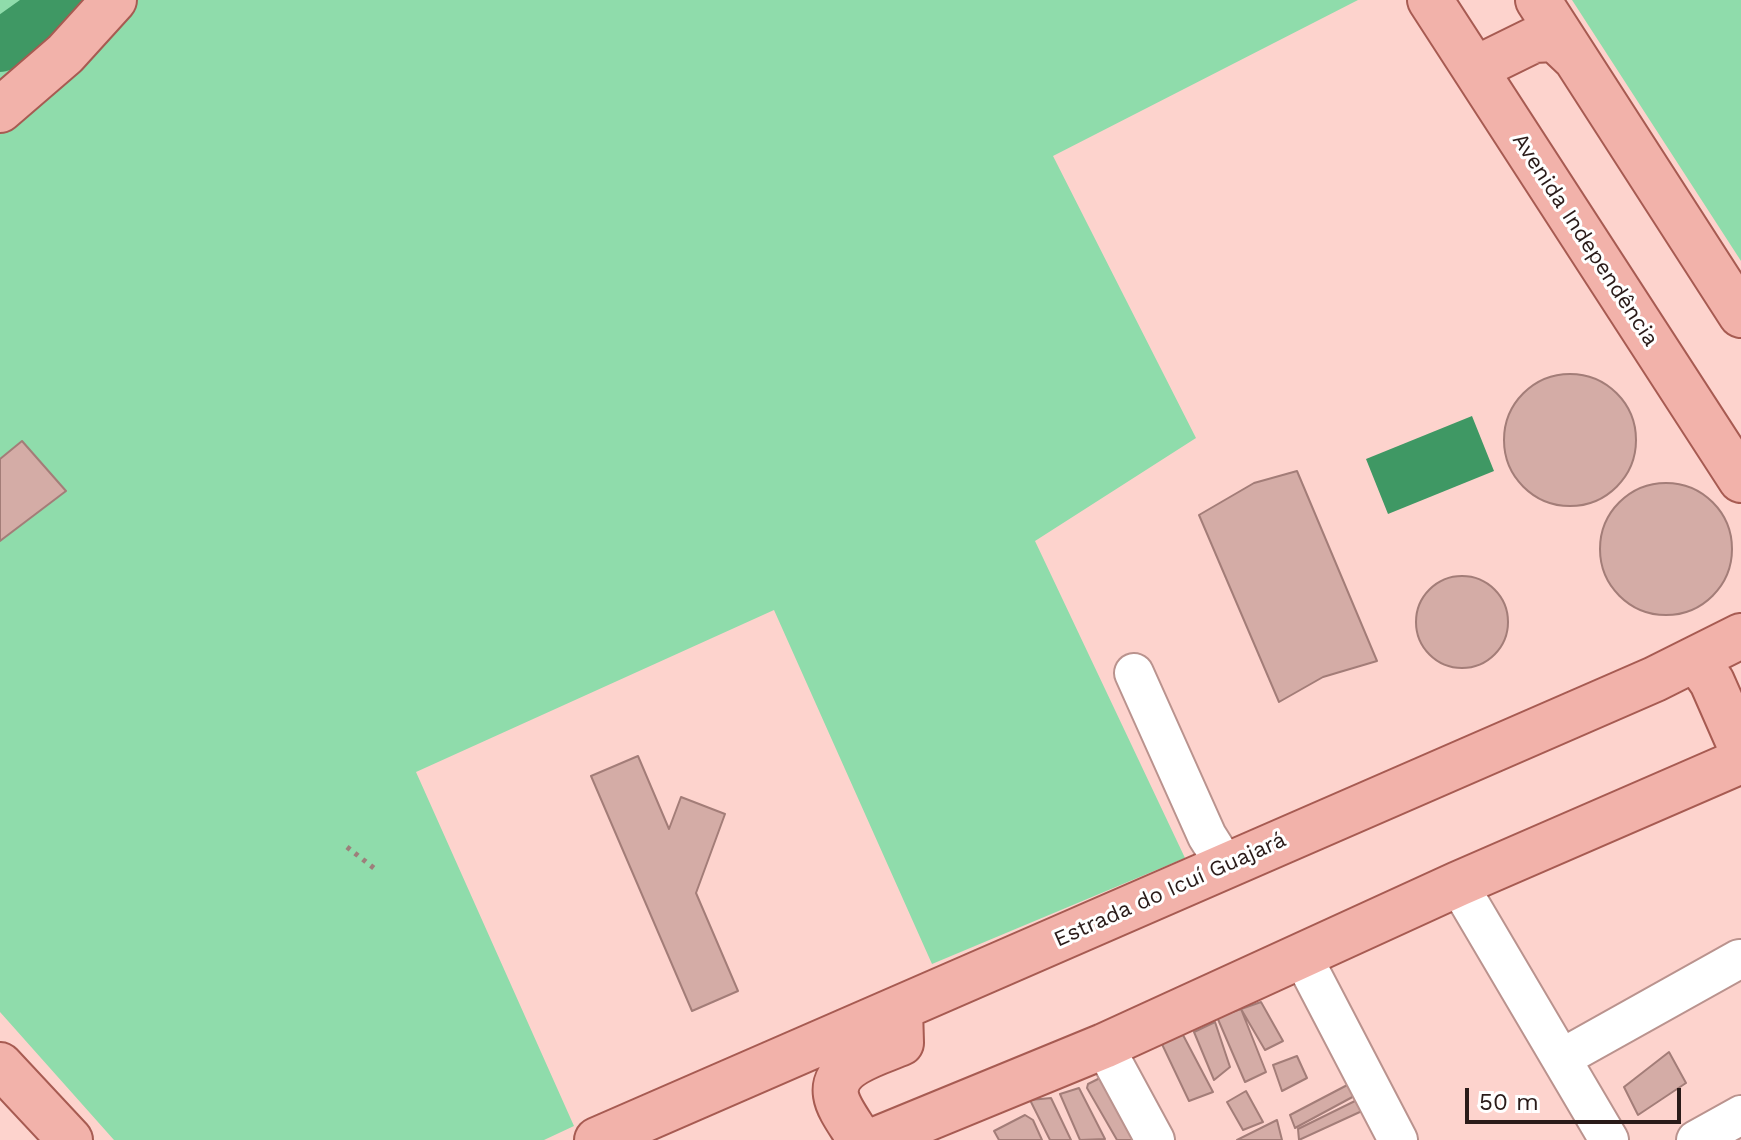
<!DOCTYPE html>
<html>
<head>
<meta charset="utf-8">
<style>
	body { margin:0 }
	#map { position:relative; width:1741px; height:1140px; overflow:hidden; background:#fdd3cd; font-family:"Work Sans",sans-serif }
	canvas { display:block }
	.scale { position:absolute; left:1465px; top:1088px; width:216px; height:36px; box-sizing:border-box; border:4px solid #2a1b19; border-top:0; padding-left:10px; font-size:24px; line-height:28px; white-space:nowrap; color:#2a1b19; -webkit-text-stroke:6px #fff; paint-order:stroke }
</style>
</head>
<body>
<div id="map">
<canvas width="1741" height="1140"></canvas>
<div class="scale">50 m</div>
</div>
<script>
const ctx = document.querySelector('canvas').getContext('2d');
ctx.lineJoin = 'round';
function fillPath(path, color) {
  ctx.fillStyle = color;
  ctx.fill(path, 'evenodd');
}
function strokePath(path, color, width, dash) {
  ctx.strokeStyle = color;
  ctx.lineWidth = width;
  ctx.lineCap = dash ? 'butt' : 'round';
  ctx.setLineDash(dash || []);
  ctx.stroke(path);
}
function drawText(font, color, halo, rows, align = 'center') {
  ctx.font = font + ' "Work Sans",sans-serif';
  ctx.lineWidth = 6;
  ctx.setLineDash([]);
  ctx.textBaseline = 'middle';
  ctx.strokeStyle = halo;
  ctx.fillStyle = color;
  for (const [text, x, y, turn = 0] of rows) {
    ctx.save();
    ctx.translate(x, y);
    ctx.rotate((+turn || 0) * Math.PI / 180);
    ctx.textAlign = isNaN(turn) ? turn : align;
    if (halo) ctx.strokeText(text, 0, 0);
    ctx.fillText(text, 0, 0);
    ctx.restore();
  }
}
fillPath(new Path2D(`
	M0,0H1358L1053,156L1196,438L1035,541L1185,858L932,964L774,610L416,772L574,1126L544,1140H114L0,1012Z
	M1572,0H1741V261Z`), '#8fdcab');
fillPath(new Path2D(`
	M1472,416L1494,471L1388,514L1366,459Z`), '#3f9864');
strokePath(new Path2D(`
	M0,46L65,0`), '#3f9864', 52);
const building = new Path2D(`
	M1504 440a66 66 0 1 1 132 0a66 66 0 1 1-132 0Z
	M22,441L66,491L0,541V459Z
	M1297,471L1377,661L1323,677L1279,702L1199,515L1254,483Z
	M1600 549a66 66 0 1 1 132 0a66 66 0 1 1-132 0Z
	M1416 622a46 46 0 1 1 92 0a46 46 0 1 1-92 0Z
	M638,756L669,829L681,797L725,814L696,893L738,991L692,1011L591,776Z
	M1261,1002L1283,1041L1265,1050L1241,1009Z
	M1241,1009L1266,1072L1245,1082L1217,1017Z
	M1215,1022L1230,1067L1214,1080L1194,1032Z
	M1183,1035L1213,1092L1189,1101L1160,1040Z
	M1669,1052L1686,1083L1638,1115L1624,1087Z
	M1297,1056L1307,1078L1282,1091L1273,1065Z
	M1112,1072L1138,1140H1117L1087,1088L1088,1084Z
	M1353,1082L1358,1094L1295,1128L1290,1115Z
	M1079,1088L1105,1139L1080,1140L1060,1094Z
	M1246,1091L1263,1122L1243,1130L1227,1102Z
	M1051,1098L1071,1140H1050L1030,1100Z
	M1359,1099L1362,1111L1299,1140L1298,1129Z
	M1025,1115L1033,1120L1042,1140H999L994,1131Z
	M1277,1120L1282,1140H1237Z`);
fillPath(building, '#d4aca6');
strokePath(building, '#a37d78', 2);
const minor = new Path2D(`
	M1134,673L1207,836L1226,866
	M1458,884L1609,1140
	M1302,956L1398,1140
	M1104,1046L1155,1140
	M1562,1058L1739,959
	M1696,1140L1741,1115`);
const major = new Path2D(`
	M1430,0L1741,480
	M1538,0L1741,315
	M1475,69L1534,40L1555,39L1574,57
	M0,110L65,54L114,0
	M1696,659L1712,682L1741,748
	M0,1065L70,1140
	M597,1140L1655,679L1741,636
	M860,1140C853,1127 838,1109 836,1095C831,1064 879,1053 901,1043L900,1009
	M875,1140L1104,1046L1458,884L1741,761`);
strokePath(minor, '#ba938e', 42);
strokePath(major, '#a75b52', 48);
strokePath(new Path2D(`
	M347,847L375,869`), '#9d7f7b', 5, [4, 6]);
strokePath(minor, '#fff', 38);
strokePath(major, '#f2b2aa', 44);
drawText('22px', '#2a1b19', '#fff', [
	["Avenida Independência",1585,240,57],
	["Estrada do Icuí Guajará",1170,890,-24]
]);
</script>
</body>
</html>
